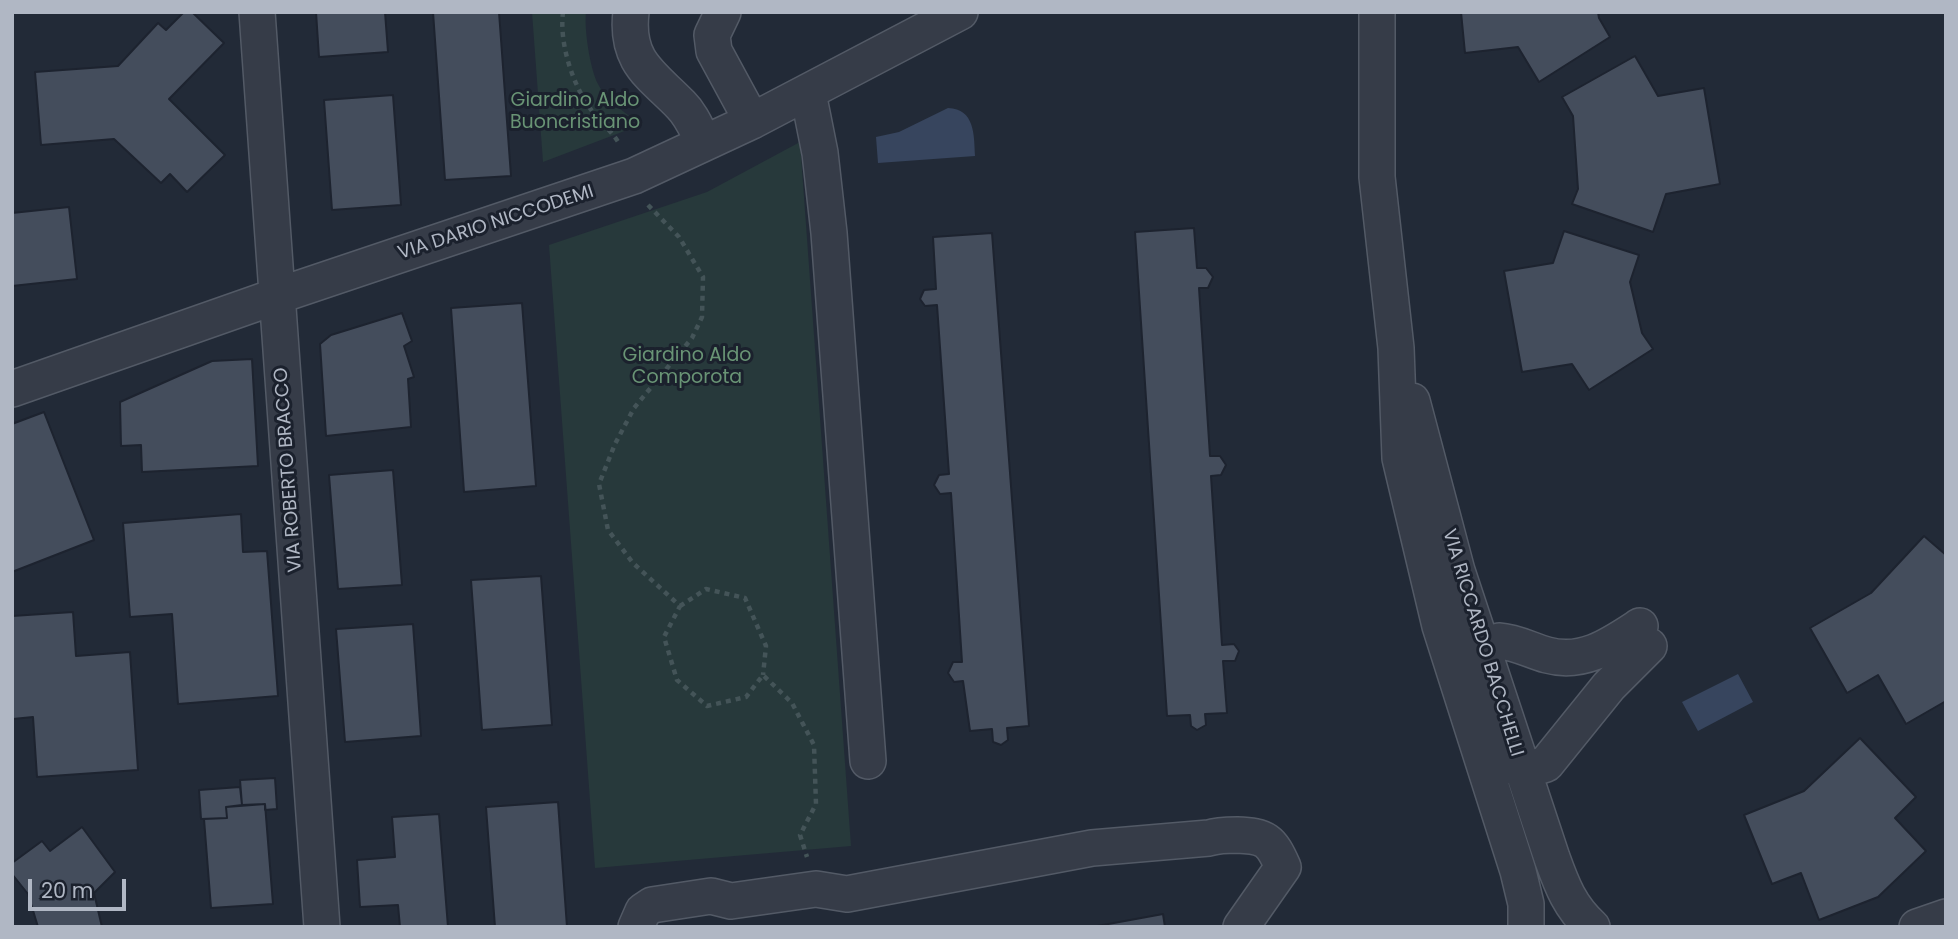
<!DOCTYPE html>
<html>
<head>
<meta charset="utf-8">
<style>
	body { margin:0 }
	#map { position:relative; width:1958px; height:939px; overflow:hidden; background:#222a37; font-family:Poppins,sans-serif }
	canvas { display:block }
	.frame { position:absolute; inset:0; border:14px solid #b0b7c4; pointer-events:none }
	.scale { position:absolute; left:28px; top:879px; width:98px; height:32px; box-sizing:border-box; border:4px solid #b0b7c4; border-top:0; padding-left:9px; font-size:21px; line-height:24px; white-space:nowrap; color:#b0b7c4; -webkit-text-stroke:5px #1b212d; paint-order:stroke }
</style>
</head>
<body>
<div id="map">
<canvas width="1958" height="939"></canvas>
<div class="frame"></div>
<div class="scale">20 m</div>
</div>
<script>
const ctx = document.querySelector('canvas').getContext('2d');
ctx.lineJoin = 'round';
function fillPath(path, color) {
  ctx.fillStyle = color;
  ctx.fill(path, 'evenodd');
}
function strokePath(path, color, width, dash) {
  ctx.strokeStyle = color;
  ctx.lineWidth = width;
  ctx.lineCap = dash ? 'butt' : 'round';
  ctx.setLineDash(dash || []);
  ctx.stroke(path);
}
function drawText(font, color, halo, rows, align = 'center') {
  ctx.font = font + ' Poppins,sans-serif';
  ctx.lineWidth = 6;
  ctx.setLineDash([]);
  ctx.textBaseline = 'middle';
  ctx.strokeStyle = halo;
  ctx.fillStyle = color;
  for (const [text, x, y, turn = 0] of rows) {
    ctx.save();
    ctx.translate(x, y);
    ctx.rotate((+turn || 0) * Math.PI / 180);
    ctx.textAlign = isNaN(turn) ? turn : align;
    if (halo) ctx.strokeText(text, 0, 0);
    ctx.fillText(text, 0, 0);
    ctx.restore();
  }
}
fillPath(new Path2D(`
	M532,12H586C584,29 590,69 598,84C605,99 629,117 643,124L543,162Z
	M800,142L851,846L595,868L549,245L707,192Z`), '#27393b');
fillPath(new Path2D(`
	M948,108C975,109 974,135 975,156L878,163L876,137L899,132Z
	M1738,674L1753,702L1698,731L1682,702Z`), '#37455e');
const building = new Path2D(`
	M184,12H192L224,43L169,99L225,155L187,192L170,174L161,183L114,139L41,145L35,72L118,66L158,23L166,30Z
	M316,12H385L388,52L319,57Z
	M433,12H499L511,176L445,180Z
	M1461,12H1598L1599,18L1610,37L1539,82L1518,47L1465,53Z
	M1635,56L1658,96L1704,88L1720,184L1666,194L1653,232L1572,204L1578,189L1573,116L1562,97Z
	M393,95L401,205L332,210L324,100Z
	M69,207L77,279L12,286V213Z
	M1194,228L1197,268H1206L1213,277L1208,288H1199L1210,456H1220L1226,465L1221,475L1211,476L1222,645L1234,644L1239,651L1235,661H1223L1227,713L1205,714L1206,725L1197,730L1191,726L1190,715L1167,716L1135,232Z
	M1564,231L1639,255L1630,282L1642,333L1653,349L1589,390L1572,364L1522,372L1504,271L1553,263Z
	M992,233L1029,726L1007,728L1008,740L1001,745L993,742L992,729L970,731L963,681L954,682L948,673L953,662H962L951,493L940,494L934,485L939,475L949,474L937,305L925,306L920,299L924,290L936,289L933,237Z
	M522,303L536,486L464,492L451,308Z
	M402,313L412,341L404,346L414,377L408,379L411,427L326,436L320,344L331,335Z
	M252,359L258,466L142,472L141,445L121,446L120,402L212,361Z
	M44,412L94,540L12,572V424Z
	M393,470L402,585L338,589L329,475Z
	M241,514L243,552L267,551L278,696L178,704L172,614L130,617L123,523Z
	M1924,536L1946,555V701L1906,724L1878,675L1847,693L1810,628L1871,593Z
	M541,576L552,725L482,730L471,580Z
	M73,612L76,656L130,652L138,770L37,777L33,717L13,719L12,616Z
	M413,624L421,736L345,742L336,629Z
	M1860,738L1916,797L1895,818L1926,851L1878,897L1819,920L1801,873L1772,884L1744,815L1804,791Z
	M275,778L277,809L265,810V804L242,805L240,780Z
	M240,787L242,805L226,807L227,818L201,819L199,790Z
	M558,802L567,927H495L486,807Z
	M265,804L273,904L211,908L204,819L227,818L226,807Z
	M439,814L448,927H400L398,905L360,907L357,860L395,857L392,817Z
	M82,827L115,872L94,893L102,927H38L28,894L12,874V863L42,841L50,851Z
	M1163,914L1165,927H1092Z`);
fillPath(building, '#444d5c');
strokePath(building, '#1d232f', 2);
const minor = new Path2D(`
	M257,12L322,927
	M631,12C625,62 652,75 681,105C692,116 697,130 704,143
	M723,12L712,35L714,51L752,121
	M1377,12V177L1396,348L1400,458L1440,626L1518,871L1526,904V927
	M808,93L820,153L829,233L868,761
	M12,389L277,296L634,176L752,121L960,12
	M1412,401L1457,571L1552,858C1562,886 1570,907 1592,927
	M1470,667L1492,643L1499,641C1516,642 1532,651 1547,655C1583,665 1611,645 1640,626
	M1499,764L1530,769L1546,764L1609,686L1649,646
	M636,927L643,911L652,905L711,896L731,901L816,889L847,894L1092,848L1209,838C1218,835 1227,835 1237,835C1266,836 1271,840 1283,867L1241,927
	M1917,927L1946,917`);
strokePath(minor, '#535a66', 38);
strokePath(new Path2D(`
	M563,12C559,44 573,86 592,111C601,123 613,132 620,145
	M648,205L679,237L703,277L702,317L692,338L634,408L615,444L599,484L608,530L633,563L680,606L664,637L677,680L707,706L746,697L763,675L792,703L814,745L816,804L800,835L807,857
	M680,606L706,589L745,598L766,646L763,675`), '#445458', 4.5, [5, 5]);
strokePath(minor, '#363c48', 35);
drawText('19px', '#699475', '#1b212d', [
	["Giardino Aldo",575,101],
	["Buoncristiano",575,123],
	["Giardino Aldo",687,356],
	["Comporota",687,378]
]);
drawText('19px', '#b0b7c4', '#1b212d', [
	["VIA DARIO NICCODEMI",496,223,-18],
	["VIA ROBERTO BRACCO",289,470,-94],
	["VIA RICCARDO BACCHELLI",1482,643,73]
]);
</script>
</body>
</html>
